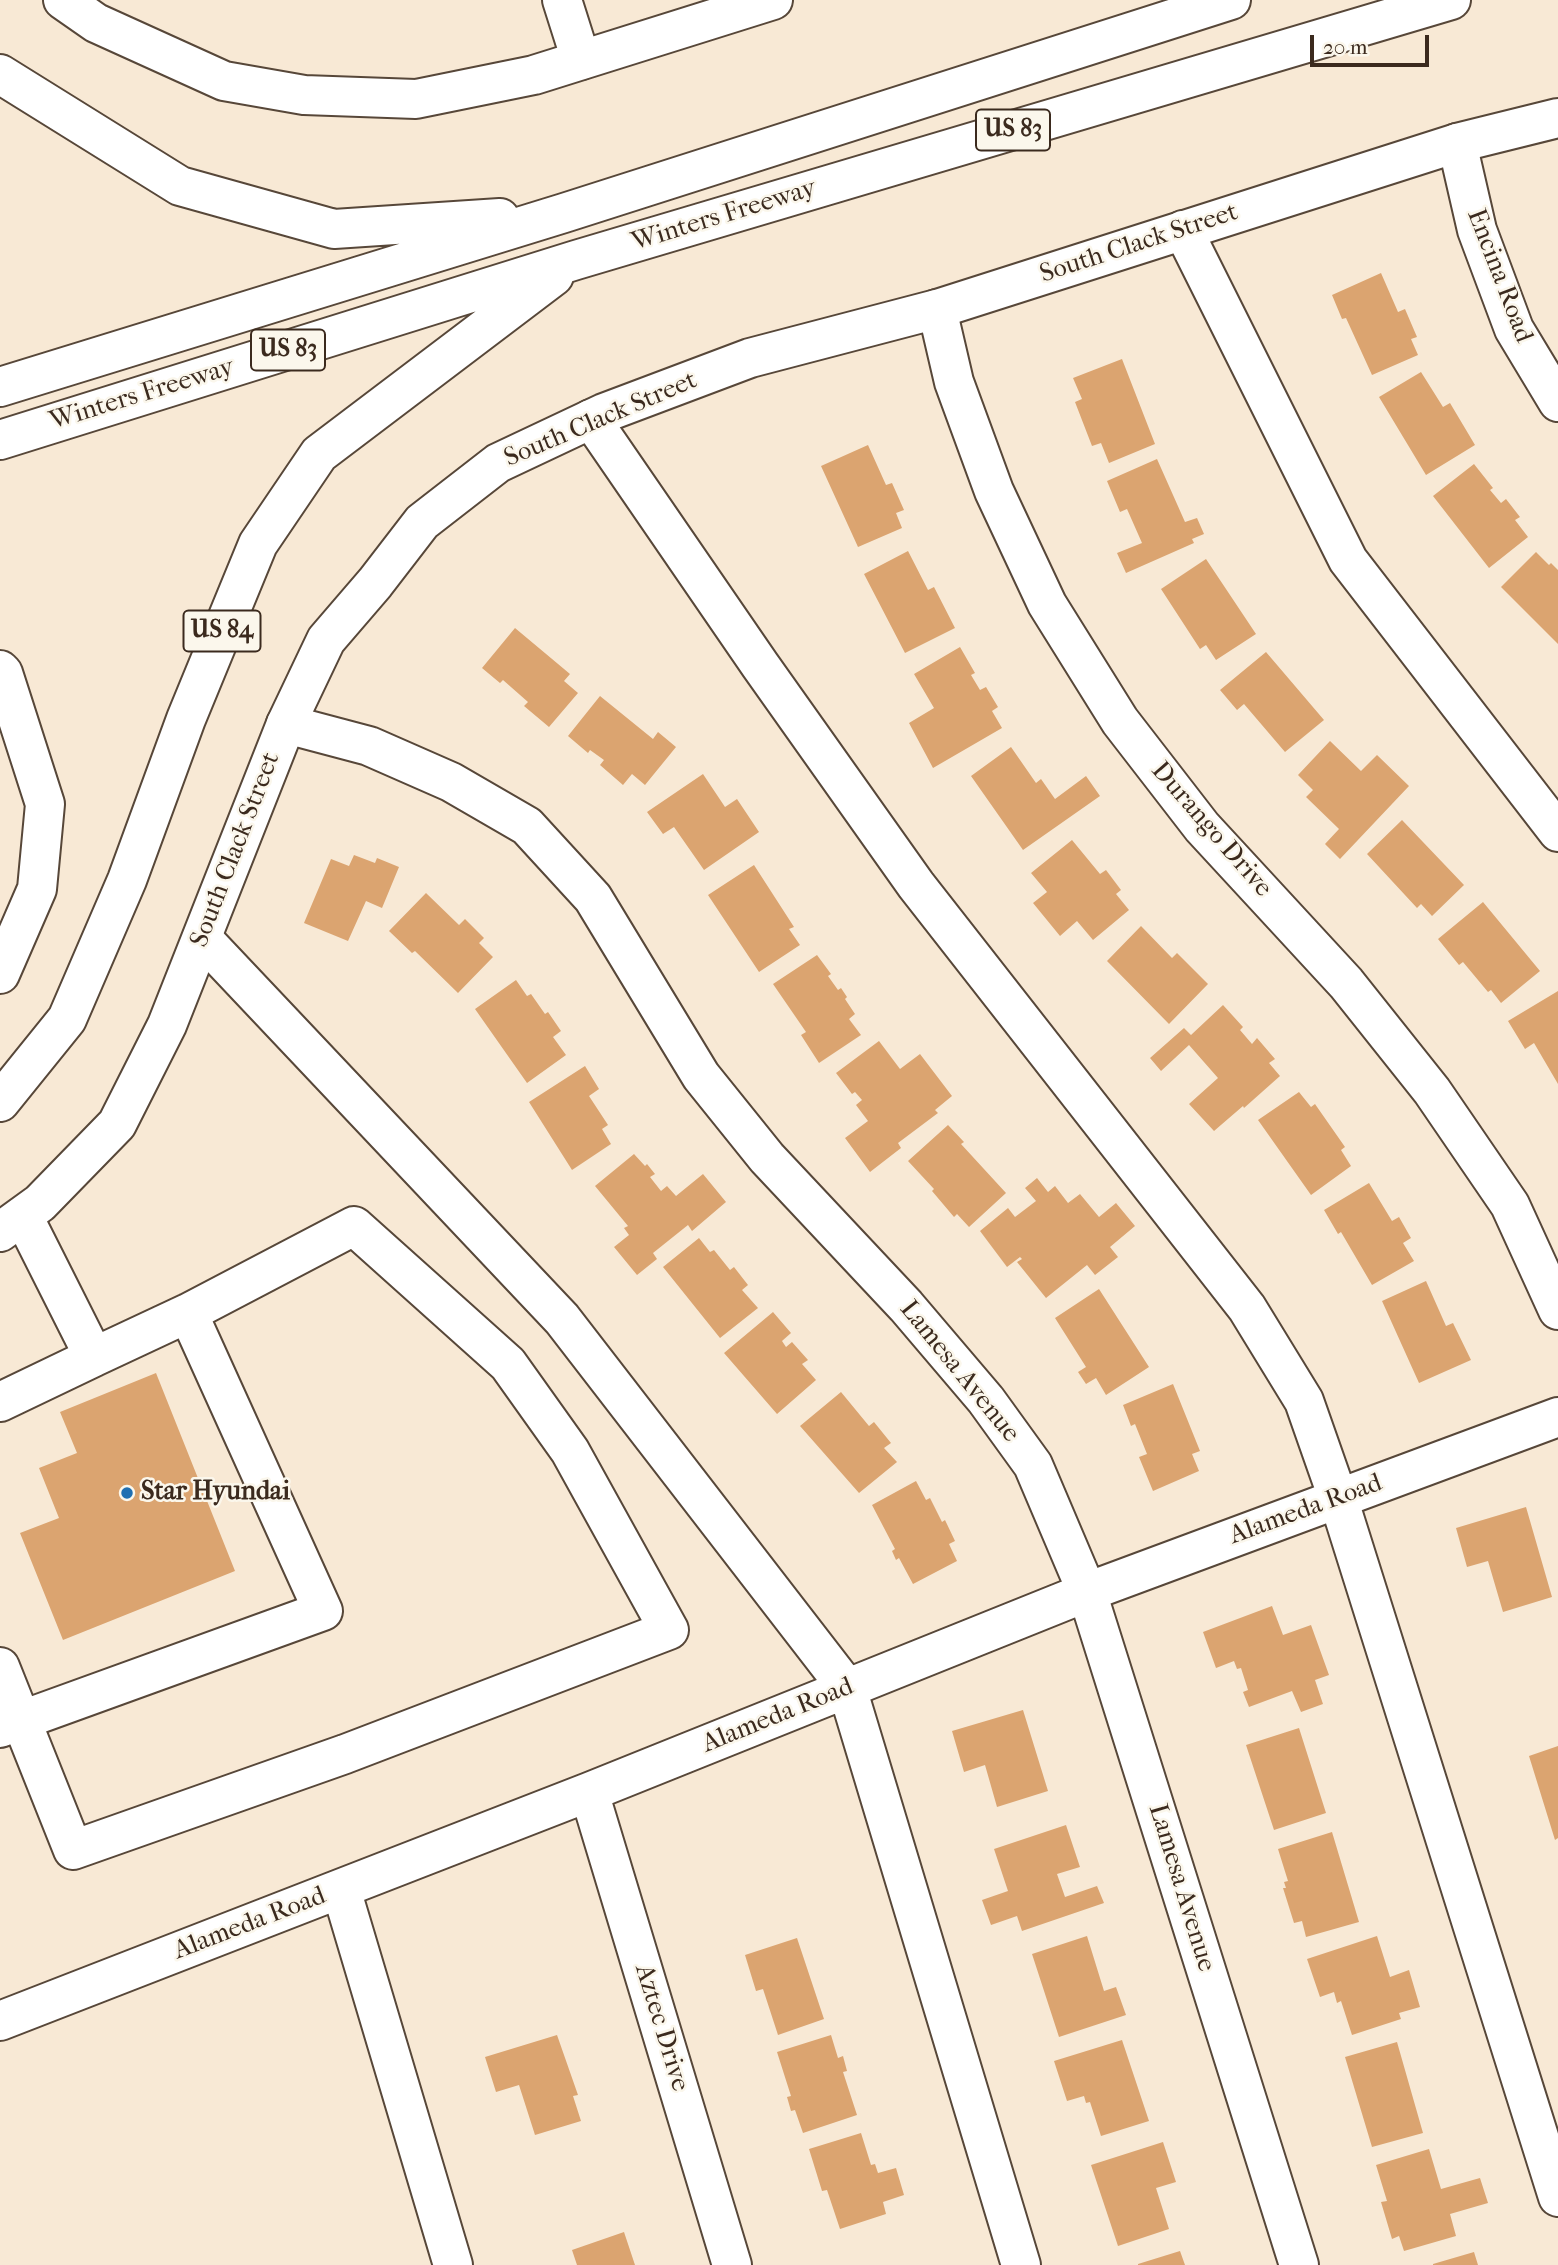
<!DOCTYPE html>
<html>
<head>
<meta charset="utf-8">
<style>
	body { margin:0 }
	#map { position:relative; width:1558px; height:2265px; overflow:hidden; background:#f8e9d5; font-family:"IM FELL French Canon",serif }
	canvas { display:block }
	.scale { position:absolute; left:1310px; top:35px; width:119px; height:32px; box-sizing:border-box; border:4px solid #3b2a1e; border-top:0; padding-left:9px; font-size:21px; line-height:24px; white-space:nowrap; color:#3b2a1e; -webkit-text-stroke:5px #fbf7ec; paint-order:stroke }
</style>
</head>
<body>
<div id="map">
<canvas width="1558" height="2265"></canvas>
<div class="scale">20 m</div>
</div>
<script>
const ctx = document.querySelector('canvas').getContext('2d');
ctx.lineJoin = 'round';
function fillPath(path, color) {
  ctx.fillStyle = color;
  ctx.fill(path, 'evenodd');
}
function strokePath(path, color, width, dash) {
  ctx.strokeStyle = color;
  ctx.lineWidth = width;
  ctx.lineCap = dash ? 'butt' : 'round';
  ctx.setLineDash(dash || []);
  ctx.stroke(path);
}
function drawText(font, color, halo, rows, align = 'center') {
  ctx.font = font + ' "IM FELL French Canon",serif';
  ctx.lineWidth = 5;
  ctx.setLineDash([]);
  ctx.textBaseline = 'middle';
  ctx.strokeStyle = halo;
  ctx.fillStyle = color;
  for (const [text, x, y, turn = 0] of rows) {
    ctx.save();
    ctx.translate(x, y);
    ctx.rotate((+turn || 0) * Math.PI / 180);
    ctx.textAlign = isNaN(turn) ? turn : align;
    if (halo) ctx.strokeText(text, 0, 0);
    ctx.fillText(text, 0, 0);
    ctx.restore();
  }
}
fillPath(new Path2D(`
	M1381,273L1398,312L1405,309L1417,337L1411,339L1418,355L1372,375L1346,318L1342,319L1332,295Z
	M1122,359L1155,444L1109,463L1101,443L1092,446L1075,402L1082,399L1073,378Z
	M1421,372L1443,407L1450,403L1475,445L1426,475L1379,397Z
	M868,445L886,485L892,483L904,510L896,513L902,528L858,547L821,466Z
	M1157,459L1185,522L1197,518L1204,534L1192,539L1194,543L1126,573L1117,553L1142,543L1127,509L1120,512L1107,481Z
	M1474,464L1493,488L1490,490L1501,503L1506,499L1520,517L1515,520L1528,537L1489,568L1433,496Z
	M908,551L928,590L934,587L955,628L905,653L864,574Z
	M1536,552L1549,565L1551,563L1558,570V644L1501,587Z
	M1206,559L1256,634L1216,660L1206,645L1200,649L1161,589Z
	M515,628L570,674L564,681L578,693L549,727L524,706L528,702L503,680L500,683L482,668Z
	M960,647L975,673L971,675L980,690L986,687L998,707L992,711L1002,728L933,768L909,723L934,708L914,674Z
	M1266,652L1324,720L1285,752L1244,704L1237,710L1220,690Z
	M600,696L653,739L658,732L676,747L645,785L632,774L623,785L600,765L604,760L590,750L588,753L568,736Z
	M1330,741L1361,771L1377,755L1409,786L1340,859L1325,844L1339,829L1306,797L1313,790L1298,775Z
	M1011,747L1036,783L1041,779L1055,799L1086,776L1100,796L1023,850L971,776Z
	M703,774L725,807L737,799L759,832L704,870L674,827L663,834L647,812Z
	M1402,820L1464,885L1432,916L1421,904L1417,908L1367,854Z
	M1072,840L1100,874L1106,870L1121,890L1116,894L1129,910L1093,940L1077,921L1060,936L1033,903L1047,892L1031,873Z
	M354,855L375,863L377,858L399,867L382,908L366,901L348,941L304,923L331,859L349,866Z
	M754,865L794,927L789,929L800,945L759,972L708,895Z
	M426,893L459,925L465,919L484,938L479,943L493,957L458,993L415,951L412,953L389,931Z
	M1483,902L1540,971L1501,1003L1491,990L1488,992L1463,962L1459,965L1438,939Z
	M1141,926L1172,958L1177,953L1208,984L1169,1024L1107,961Z
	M817,955L831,974L828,976L838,990L841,988L847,997L845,999L855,1014L849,1019L861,1035L819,1063L801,1035L806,1032L773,984Z
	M516,980L527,996L531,994L545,1014L548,1012L561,1031L553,1037L566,1055L527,1083L475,1009Z
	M1558,991V1084L1534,1043L1525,1049L1508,1021Z
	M1223,1005L1243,1027L1240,1030L1252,1044L1257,1038L1275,1059L1269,1063L1280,1076L1244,1108L1243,1106L1214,1131L1189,1104L1218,1078L1189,1045L1161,1071L1150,1058L1184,1028L1191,1035Z
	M879,1041L900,1069L920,1054L952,1096L935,1110L938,1113L898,1143L901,1148L870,1172L845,1138L868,1121L856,1105L862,1100L855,1092L852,1094L836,1073Z
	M585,1066L599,1089L589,1096L608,1125L602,1129L611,1144L572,1170L529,1102Z
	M1299,1092L1311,1107L1315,1104L1345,1147L1341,1150L1351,1166L1311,1195L1258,1120Z
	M948,1125L964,1142L961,1144L1006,1193L969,1227L957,1214L954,1217L932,1191L934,1189L908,1161Z
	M634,1154L645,1166L647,1164L655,1174L650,1177L661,1191L667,1186L676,1196L703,1174L726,1202L692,1231L688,1225L653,1253L657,1259L637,1275L614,1247L629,1235L624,1228L628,1226L595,1186Z
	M1037,1178L1048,1192L1055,1186L1068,1203L1080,1194L1099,1217L1116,1203L1135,1226L1110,1247L1118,1257L1095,1275L1087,1265L1046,1298L1017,1262L1022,1259L1020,1257L1007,1267L980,1231L1008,1208L1015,1217L1036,1201L1025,1188Z
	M1369,1183L1392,1221L1399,1217L1411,1238L1403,1243L1414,1261L1372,1285L1341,1232L1338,1234L1324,1210Z
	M699,1238L710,1252L714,1250L730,1270L734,1267L748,1285L742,1290L758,1308L720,1338L663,1267Z
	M1426,1281L1446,1326L1453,1323L1471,1360L1419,1383L1382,1301Z
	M1099,1289L1149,1367L1106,1395L1096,1378L1086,1384L1078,1372L1086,1367L1055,1318Z
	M773,1312L791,1333L782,1341L786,1347L792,1342L808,1360L802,1364L816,1380L777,1414L724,1353Z
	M156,1373L235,1571L63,1640L20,1533L59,1518L39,1468L77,1453L60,1412Z
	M1173,1384L1200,1451L1192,1454L1199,1471L1153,1491L1139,1457L1147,1454L1135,1424L1131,1426L1123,1405Z
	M841,1392L869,1426L874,1422L891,1443L884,1448L897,1462L859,1493L800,1426Z
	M916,1481L926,1500L930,1498L942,1522L945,1520L955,1541L949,1544L957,1561L913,1584L899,1558L896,1560L892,1551L895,1549L872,1505Z
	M1526,1507L1552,1597L1503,1612L1488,1561L1467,1567L1456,1528Z
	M1272,1606L1283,1635L1311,1625L1329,1675L1315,1680L1323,1704L1301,1712L1292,1691L1249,1707L1243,1692L1248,1690L1241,1668L1237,1669L1234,1661L1216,1668L1203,1632Z
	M1023,1710L1048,1791L997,1807L985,1765L964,1772L952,1731Z
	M1299,1728L1326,1813L1274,1830L1246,1745Z
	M1558,1746V1838L1555,1840L1529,1756Z
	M1066,1825L1080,1867L1057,1874L1065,1897L1097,1886L1104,1903L1022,1931L1017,1916L991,1925L982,1900L1008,1891L994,1849Z
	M1332,1832L1359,1922L1306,1937L1302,1921L1294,1923L1283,1888H1286L1284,1882L1288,1881L1278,1849Z
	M1087,1936L1104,1991L1116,1987L1126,2015L1059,2037L1032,1954Z
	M1377,1936L1390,1977L1409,1970L1420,2007L1399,2013L1401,2019L1352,2035L1341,2001L1337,2003L1334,1992L1320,1997L1307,1959Z
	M797,1938L824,2019L778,2035L763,1989L756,1991L745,1955Z
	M557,2035L578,2095L573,2096L581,2121L535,2135L519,2085L496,2092L485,2057Z
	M831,2035L838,2058L843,2056L847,2071L843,2072L857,2115L803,2133L795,2110L791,2111L787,2097L791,2096L777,2052Z
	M1122,2040L1149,2121L1101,2136L1090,2102L1086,2103L1084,2096L1067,2101L1054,2061Z
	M1397,2042L1423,2133L1372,2147L1345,2057Z
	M861,2133L871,2165L875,2164L878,2173L896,2168L904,2195L883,2202L886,2214L840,2229L827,2190L822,2191L809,2149Z
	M1163,2142L1176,2182L1156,2188L1169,2229L1118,2246L1091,2165Z
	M1429,2149L1441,2189L1480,2178L1488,2203L1450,2214L1456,2236L1404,2251L1399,2236L1392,2239L1381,2202L1387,2201L1376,2165Z
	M624,2232L635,2265H577L572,2250Z
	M1180,2251L1185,2265H1138V2264Z
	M1474,2252L1478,2265H1433V2264Z`), '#dba470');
const minor = new Path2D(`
	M562,0L581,60
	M1457,143L1477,230L1514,329L1558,402
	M1183,230L1348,560L1558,832
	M937,309L954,382L994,491L1047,604L1120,721L1202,827L1346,983L1432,1091L1510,1205L1558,1310
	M591,419L760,665L916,885L1247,1308L1304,1401L1338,1498L1558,2197
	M286,724L369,746L451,782L527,826L593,898L701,1076L767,1158L906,1306L986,1400L1033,1465L1087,1592L1299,2265
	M202,938L562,1319L847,1688L1021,2265
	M0,1402L94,1357L23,1216
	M0,1667L73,1850L345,1754L669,1630L570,1451L508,1364L354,1226L188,1313
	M0,1728L323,1611L188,1313L94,1357
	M589,1792L732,2265
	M341,1889L453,2265
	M0,2021L589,1792L1087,1592L1558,1417`);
const major = new Path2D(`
	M63,0L96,23L224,81L304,95L416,99L534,75L773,0
	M0,1232L40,1203L117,1124L167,1025L286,724L326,640L375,583L422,522L498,463L604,413L750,358L937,309L1457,143L1558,118`);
const highway = new Path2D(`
	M0,74L180,186L334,229L500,218
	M0,387L564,213L1231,0
	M0,440L576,260L1451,0
	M0,670L3,673L45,804L37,889L0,974
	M0,1102L67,1019L127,880L186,719L258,544L319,454L554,276`);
strokePath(minor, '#574739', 42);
strokePath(major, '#574739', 42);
strokePath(highway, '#574739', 42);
strokePath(minor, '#fff', 38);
strokePath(major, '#fff', 38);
strokePath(highway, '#fff', 38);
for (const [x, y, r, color] of [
	[127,1493,7,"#1f6fb2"]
]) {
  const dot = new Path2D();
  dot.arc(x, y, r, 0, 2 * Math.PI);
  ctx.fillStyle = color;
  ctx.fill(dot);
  strokePath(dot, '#fbf7ec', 2.5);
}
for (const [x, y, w] of [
	[1013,130,74],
	[288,350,74],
	[222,631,77]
]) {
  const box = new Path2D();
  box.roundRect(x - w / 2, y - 20.5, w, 41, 5);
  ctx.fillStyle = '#fbf7ec';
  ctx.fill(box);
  strokePath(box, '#3b2a1e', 2);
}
drawText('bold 24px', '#3b2a1e', null, [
	["US 83",1013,130],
	["US 83",288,350],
	["US 84",222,631]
]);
drawText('26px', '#3b2a1e', '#fbf7ec', [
	["Winters Freeway",724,216,-17],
	["South Clack Street",1139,244,-18],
	["Encina Road",1499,276,69],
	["Winters Freeway",142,395,-17],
	["South Clack Street",601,420,-23],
	["Durango Drive",1211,830,49],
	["South Clack Street",236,850,-69],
	["Lamesa Avenue",959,1372,51],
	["Alameda Road",1306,1510,-20],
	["Alameda Road",778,1716,-22],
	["Lamesa Avenue",1181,1888,73],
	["Alameda Road",250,1924,-21],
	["Aztec Drive",661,2028,73]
]);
drawText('bold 26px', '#3b2a1e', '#fbf7ec', [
	["Star Hyundai",141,1493]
], 'left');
</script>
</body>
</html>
